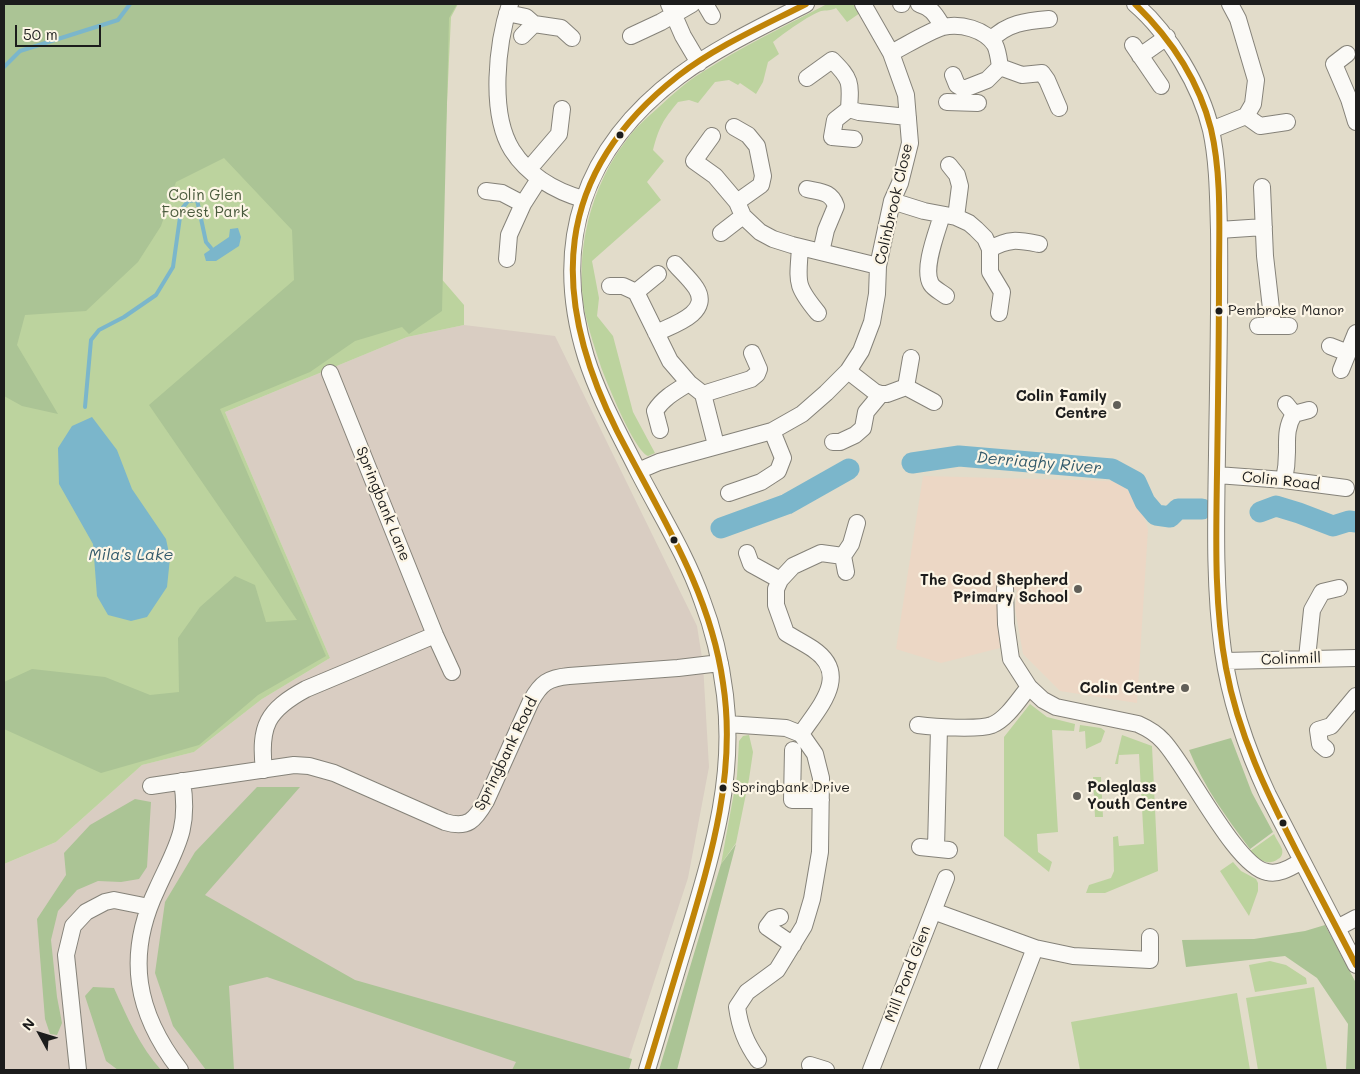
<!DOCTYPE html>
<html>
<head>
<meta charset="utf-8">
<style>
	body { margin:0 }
	#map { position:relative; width:1360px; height:1074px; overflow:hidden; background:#e2dcca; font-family:Mali,sans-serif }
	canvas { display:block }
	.frame { position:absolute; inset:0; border:5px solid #1c1c1c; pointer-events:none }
	.north { position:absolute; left:15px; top:1009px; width:50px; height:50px; -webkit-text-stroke:4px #fcf5e5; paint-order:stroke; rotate:309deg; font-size:14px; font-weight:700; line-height:20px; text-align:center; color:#1c1c1c }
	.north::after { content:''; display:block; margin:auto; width:18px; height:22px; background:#1c1c1c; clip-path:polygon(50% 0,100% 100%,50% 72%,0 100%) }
	.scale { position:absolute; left:15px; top:25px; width:86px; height:22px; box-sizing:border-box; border:2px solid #1c1c1c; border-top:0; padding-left:6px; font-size:15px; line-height:18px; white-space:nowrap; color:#1c1c1c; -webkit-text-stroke:4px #fcf5e5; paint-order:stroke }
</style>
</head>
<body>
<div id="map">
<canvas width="1360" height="1074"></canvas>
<div class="frame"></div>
<div class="north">N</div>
<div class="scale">50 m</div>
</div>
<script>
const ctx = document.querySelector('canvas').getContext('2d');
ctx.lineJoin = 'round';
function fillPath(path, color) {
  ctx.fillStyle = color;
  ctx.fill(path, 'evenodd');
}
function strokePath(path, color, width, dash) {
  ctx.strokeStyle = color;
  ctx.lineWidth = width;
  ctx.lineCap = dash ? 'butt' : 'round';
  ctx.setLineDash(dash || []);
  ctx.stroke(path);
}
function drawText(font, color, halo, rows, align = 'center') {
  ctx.font = font + ' Mali,sans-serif';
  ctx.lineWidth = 4.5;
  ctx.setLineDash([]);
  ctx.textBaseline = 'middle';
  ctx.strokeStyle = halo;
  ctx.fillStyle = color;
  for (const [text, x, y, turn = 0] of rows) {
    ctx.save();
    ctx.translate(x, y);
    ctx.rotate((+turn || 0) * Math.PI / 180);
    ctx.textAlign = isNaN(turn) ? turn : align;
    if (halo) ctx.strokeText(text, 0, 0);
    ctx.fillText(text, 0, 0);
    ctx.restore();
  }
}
fillPath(new Path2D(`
	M923,476L1117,481L1139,500L1148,529L1137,703L1060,691L1023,654L1015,609L1017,590L996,587L1000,648L941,663L896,649Z`), '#ecd7c5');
fillPath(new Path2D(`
	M464,325L555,336L697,626L703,664L709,767L688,878L625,1070H4V864L56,842L142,765L194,752L262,699L330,658L225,412L407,337Z`), '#d9cdc2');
fillPath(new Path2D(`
	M4,4H458L451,17L439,276L464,305V325L407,337L225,412L330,658L262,699L194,752L142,765L56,842L4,864Z
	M827,4H853L860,13L847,22L836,8C831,11 826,10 821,11C809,15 783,34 773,42L779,54L768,62L763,82L756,94L740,83L738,85L729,80L715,82L698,103L689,100L678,102C663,120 659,127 653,150L664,161L647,182L661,200L592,261L599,298L597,316L613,336L633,412L655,453L648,456C634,450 607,383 601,367C595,349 589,331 585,313C574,253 590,186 628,138C637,126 649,116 660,106C673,94 686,82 701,73C741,47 785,26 827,4Z
	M1030,704L1047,717L1075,724L1074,731L1052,730L1058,832L1037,834L1038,852L1052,862L1049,872L1004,836V737Z
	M1080,725L1101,728L1105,731L1101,742L1086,749L1085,731L1079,732Z
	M749,735L753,752L749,779L736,843L721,864L737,776L739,741L743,736Z
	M1122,735L1152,746L1158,871L1105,893H1086L1089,885L1111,878L1114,871L1113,837L1118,836L1119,846L1144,844L1139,754L1119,755L1118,764H1115Z
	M1093,777H1101L1103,817H1095Z
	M1274,834C1276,839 1280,844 1282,849C1283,853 1282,857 1278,859C1268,867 1257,859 1250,851Z
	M1233,862L1241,871L1256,879L1258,883V891L1249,916L1220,871Z
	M1270,961L1286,965L1306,978L1307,984L1255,992L1249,965Z
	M1314,987L1327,1070H1258L1246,998Z
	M1237,993L1250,1070H1080L1071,1022Z`), '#bcd39e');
fillPath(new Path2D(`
	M4,4H457L449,18L442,311L409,334L402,327L355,341L310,372L220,409L326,656L258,695L199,745L101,773L4,729V682L32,669L105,677L150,695L179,692L178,638L200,607L235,576L255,585L266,622L297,620L149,405L294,280L292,230L224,158L176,182L161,226L138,262L86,311L25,315L17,345L58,414L22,406L4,396Z
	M1231,738L1252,793L1273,832L1250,849C1226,817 1204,787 1189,750Z
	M257,787H300L205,895L355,980L632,1059L629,1070H512L516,1062L267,977L229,986L234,1070H206L173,1026L155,973L165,902L195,852Z
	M135,799L151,802L147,867L139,879L121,882L98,881L77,890L58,911L51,940L57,997L62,1023L57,1035L50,1034L45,1019L37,919L66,875L64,853L90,825Z
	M736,844L677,1070H659L721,864Z
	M1325,925L1356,983V1070H1346L1348,1024L1317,978L1285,956L1186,967L1182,940L1254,939L1305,931Z
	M93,987L114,988C127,1017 140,1047 161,1070H118L106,1061L85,996Z`), '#abc495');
fillPath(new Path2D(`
	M238,228L241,237L239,246L216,261H206L204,254L229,237L230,229Z
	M92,417L117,450L132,489L166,539L170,558L167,587L147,617L131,621L108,615L97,596L93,544L59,484L58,448L72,426Z`), '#7bb6cb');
strokePath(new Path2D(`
	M4,67L20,51L118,20L130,4
	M85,407L91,340L99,330L124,317L156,295L173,267L181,210L188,201L197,200L206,242L211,248`), '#7bb6cb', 4);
strokePath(new Path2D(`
	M912,463L959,456L1112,469L1136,482L1145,502L1156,515L1170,517L1178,509H1202
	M1260,512L1276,506L1299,513L1333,526L1349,521L1356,522
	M721,528L787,504L849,469`), '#7bb6cb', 21);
const minor = new Path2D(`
	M510,4C497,43 489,113 512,150C528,175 555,191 583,199
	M669,4L683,36L699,63
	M705,4L712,16
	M901,4H902
	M919,4C933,8 936,16 943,27
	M1135,4C1169,33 1201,87 1211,130C1218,162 1218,197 1219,230C1220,304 1218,379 1217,454C1216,519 1214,586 1223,651C1230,701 1247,750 1268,795L1356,965
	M507,13L526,17L534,24L561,28L572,38
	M522,36L534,24
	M631,36L661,22L692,4
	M991,40C1007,23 1026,21 1049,19
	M1133,45L1161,86
	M891,53C905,46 929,31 943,27C960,23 985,29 995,45C998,51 999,60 1000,67L987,80L964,89L957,85L953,75
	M1347,54L1334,64L1349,99L1356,122
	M1140,56L1167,37
	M1000,67L1022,75L1042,73L1047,80L1059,108
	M807,78L832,60C851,79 851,82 849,109L835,120L832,137L854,139
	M947,102L978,103
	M849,109L859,112L908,117
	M1246,116L1260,126L1287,122
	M734,127L748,135L757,146L763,176L761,185L737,202
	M1211,130L1246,116L1253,104L1256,80L1238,19L1230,4
	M712,136L694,161L715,176L737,202L743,216L760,232L773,239L792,245L878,266
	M949,165L957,175L960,186L956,217
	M529,169L559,134L562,109
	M1262,187L1265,256L1273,326
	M807,189C820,192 831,191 836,206L826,230L821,252
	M486,191L502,193L523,204
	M892,201L924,211L956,217L969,223L976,229L985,238L990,249V272L1002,292L999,313
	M942,215C937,232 922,269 931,284C934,289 941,292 946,296
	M1219,230L1264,227
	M721,233L743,216
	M800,247C798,282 794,284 818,313
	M990,249C1009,238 1018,240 1039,244
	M507,259L509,235L523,204L539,179
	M610,286H623L636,292L670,361L689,383L703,394L716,445
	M636,292L658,274
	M1258,326H1289
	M656,333C673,325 712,313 696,288C690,279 682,272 675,264
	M1330,346L1348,353
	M1341,370L1356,333
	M848,371L875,392L881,394H887L906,387L934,402
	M330,373L435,635L452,672
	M906,387L911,358
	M703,394L751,379L757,374L759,369L752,353
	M1294,414L1309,410
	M660,430L655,411C663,398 676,391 689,383
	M833,442H840L855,435L863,428L866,412L881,394
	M638,471L659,462L772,431L802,414L826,393L848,371L861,351L872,322L877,294L878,266L892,201L900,183L910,143L906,95L891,53L863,4
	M1217,475L1284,480L1346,488
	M1284,480C1286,471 1287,462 1287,452C1287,438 1286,427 1294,414L1286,404
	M729,493L761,482L778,471L783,458L772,431
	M747,553L751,564L780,580
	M846,572L843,556L851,544L857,523
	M1005,588L1006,624L1011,659L1029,687L1043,700L1056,707L1138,724C1147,728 1156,733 1163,741C1187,766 1236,867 1267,872C1280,875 1291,867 1302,861
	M1307,658L1312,610L1322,592L1339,588
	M1225,661L1356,658
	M727,724L786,728L801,734L815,754L821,778L820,852L812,899L804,926L777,970L747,992L737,1007C740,1028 746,1043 758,1060
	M918,725C934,727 978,730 992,725C1007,719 1019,699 1029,687
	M801,734C819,707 851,675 813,649C804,643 794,638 786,633L776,605V589L780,580L793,566L821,553L843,556
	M1326,749L1320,744L1318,730L1331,726L1356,696
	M793,750L792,800H821
	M264,770C259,726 267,710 306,689L435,635
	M151,786L294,765L309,766L334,773L445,822C468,829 475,820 486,801L531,701C541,683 548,678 569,676L678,668L720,663
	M920,847L949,850
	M936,848L939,728
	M933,911L1035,948L1073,956L1150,960V937
	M780,917L773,919L767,927L793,945
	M1337,928L1356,918
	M810,1065L826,1070
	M78,1070L66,955L73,926L86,912L105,902L114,900L149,907
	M180,1070C136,1013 125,956 157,889C176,847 190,830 182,781
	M647,1070C662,1021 676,972 691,924C714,846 735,777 725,695C721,663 714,631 702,600C686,554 659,512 637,469C619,433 598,396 586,357C551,243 583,148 679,76C718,47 763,26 806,4
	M871,1070L946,878
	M988,1070L1035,948`);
strokePath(minor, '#858279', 18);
strokePath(minor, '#fbfaf7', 16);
strokePath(new Path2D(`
	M1135,4C1170,38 1199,81 1211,129C1222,176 1219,228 1219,276C1219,342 1218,408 1217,474C1216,539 1214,604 1226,668C1238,734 1267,793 1297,852C1317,890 1336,927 1356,965
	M647,1070C660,1027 673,984 686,941C711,857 737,772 723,683C710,590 659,513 617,431C549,295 552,175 678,76C717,46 763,26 806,4`), '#c08407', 6);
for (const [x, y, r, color] of [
	[620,135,4.5,"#1c1c1c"],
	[1219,311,4.5,"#1c1c1c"],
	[1117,405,5,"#615f59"],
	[674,540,4.5,"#1c1c1c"],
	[1078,589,5,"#615f59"],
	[1185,688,5,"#615f59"],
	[723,788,4.5,"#1c1c1c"],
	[1077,796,5,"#615f59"],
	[1283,823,4.5,"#1c1c1c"]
]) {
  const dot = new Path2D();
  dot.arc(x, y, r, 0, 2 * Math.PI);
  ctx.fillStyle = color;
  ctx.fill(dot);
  strokePath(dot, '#fcf5e5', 2);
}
drawText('14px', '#1c1c1c', '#fcf5e5', [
	["Pembroke Manor",1228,311],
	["Springbank Drive",732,788]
], 'left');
drawText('15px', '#495a3d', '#fcf5e5', [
	["Colin Glen",205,195],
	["Forest Park",205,212]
]);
drawText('15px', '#1c1c1c', '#fcf5e5', [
	["Colinbrook Close",894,204,-77],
	["Colin Road",1281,481,6],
	["Springbank Lane",383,504,68],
	["Colinmill",1291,659,-2],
	["Springbank Road",506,754,-64],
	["Mill Pond Glen",908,974,-69]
]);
drawText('bold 15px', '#1c1c1c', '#fcf5e5', [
	["Colin Family",1107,396],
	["Centre",1107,413],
	["The Good Shepherd",1068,580],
	["Primary School",1068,597],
	["Colin Centre",1175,688],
	["Poleglass",1087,787,"left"],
	["Youth Centre",1087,804,"left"]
], 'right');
drawText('italic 16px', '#335a6b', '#fcf5e5', [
	["Derriaghy River",1039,463,5],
	["Mila's Lake",131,555]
]);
</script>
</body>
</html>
